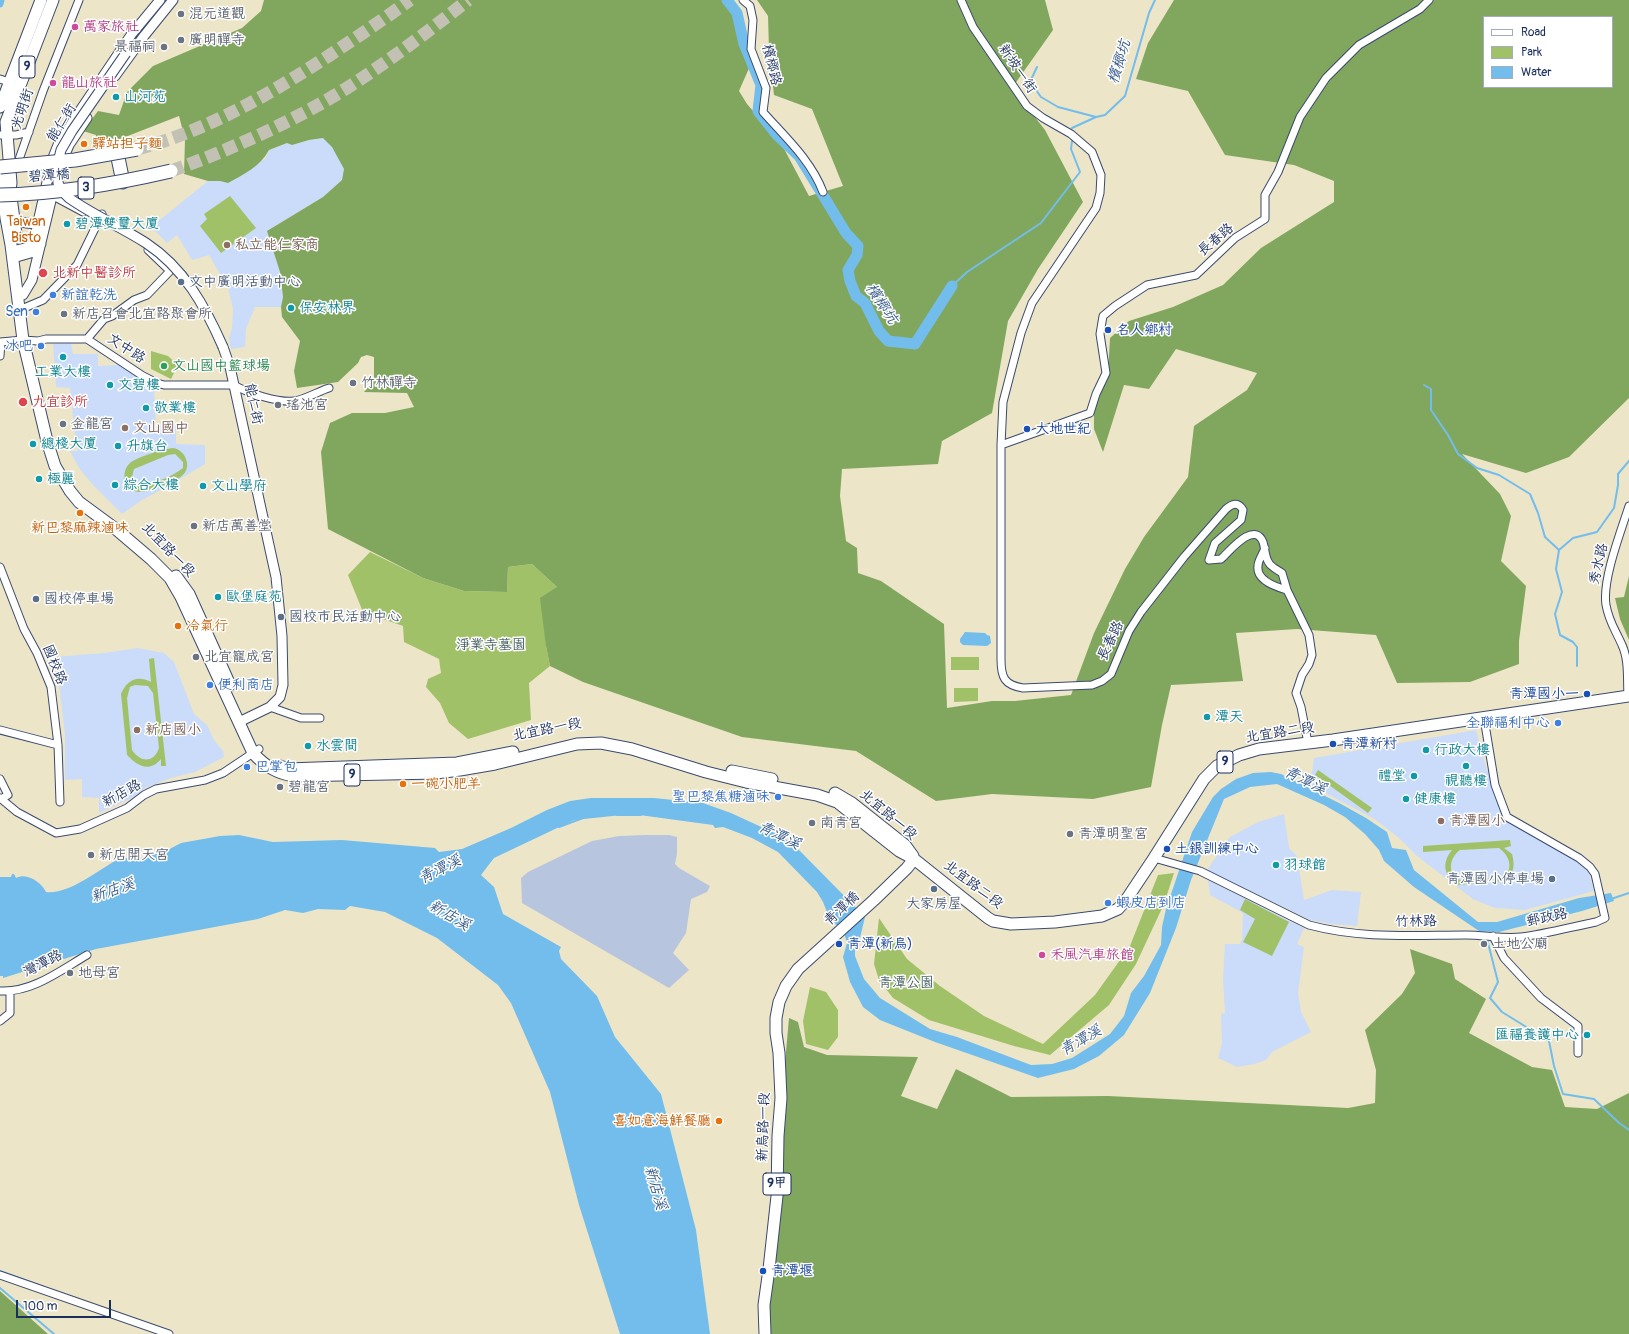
<!DOCTYPE html>
<html>
<head>
<meta charset="utf-8">
<style>
	body { margin:0 }
	#map { position:relative; width:1629px; height:1334px; overflow:hidden; background:#ede5c8; font-family:Pangolin,sans-serif }
	canvas { display:block }
	.legend { position:absolute; left:1483px; top:16px; width:130px; height:72px; box-sizing:border-box; background:#fff; border:1px solid #a4acbf; margin:0; padding:5px 7px; list-style:none; font-size:12px; color:#1b2f5e }
	.legend li { display:flex; align-items:center; gap:8px; height:20px }
	.legend b { width:20px; border:1px solid #a4acbf }
	.scale { position:absolute; left:16px; top:1300px; width:95px; height:18px; box-sizing:border-box; border:2px solid #1b2f5e; border-top:0; padding-left:5px; font-size:12px; line-height:14px; white-space:nowrap; color:#1b2f5e; -webkit-text-stroke:3px #fff; paint-order:stroke }
</style>
</head>
<body>
<div id="map">
<canvas width="1629" height="1334"></canvas>
<ul class="legend">
<li><b style="height:5px;background:#fff"></b>Road</li>
<li><b style="height:11px;background:#a1c169"></b>Park</li>
<li><b style="height:11px;background:#73bdec"></b>Water</li>
</ul>
<div class="scale">100 m</div>
</div>
<script>
const ctx = document.querySelector('canvas').getContext('2d');
ctx.lineJoin = 'round';
function fillPath(path, color) {
  ctx.fillStyle = color;
  ctx.fill(path, 'evenodd');
}
function strokePath(path, color, width, dash) {
  ctx.strokeStyle = color;
  ctx.lineWidth = width;
  ctx.lineCap = dash ? 'butt' : 'round';
  ctx.setLineDash(dash || []);
  ctx.stroke(path);
}
function drawText(font, color, halo, rows, align = 'center') {
  ctx.font = font + ' Pangolin,"LXGW WenKai TC",sans-serif';
  ctx.lineWidth = 3;
  ctx.setLineDash([]);
  ctx.textBaseline = 'middle';
  ctx.strokeStyle = halo;
  ctx.fillStyle = color;
  for (const [text, x, y, turn = 0] of rows) {
    ctx.save();
    ctx.translate(x, y);
    ctx.rotate((+turn || 0) * Math.PI / 180);
    ctx.textAlign = isNaN(turn) ? turn : align;
    if (halo) ctx.strokeText(text, 0, 0);
    ctx.fillText(text, 0, 0);
    ctx.restore();
  }
}
fillPath(new Path2D(`
	M324,138L332,146L344,169L342,180L323,197L267,231L280,272L283,297L281,307H255L246,329L245,347L231,349L229,338L232,328L233,309L228,288L209,255L192,260L177,235L167,243L151,227L208,181H220L265,159L269,150L287,143L292,145L309,140Z
	M71,343L73,354H98V366L121,365L154,389L156,426L176,424V444L205,445V464L172,484L142,500L122,514L93,485L79,468L70,451H78L74,429L70,388L56,387L53,344Z
	M138,648L164,653L174,662L194,714L207,725L214,740L223,751L224,757L195,772L171,778L145,788L134,797L99,813V798L82,797V779L65,780V735L59,683L54,657L104,653Z
	M1476,730L1486,767L1506,821L1519,827L1577,860L1588,870L1594,891L1525,910L1495,908L1473,899L1417,856L1399,838L1376,820L1305,782L1312,772L1314,758Z
	M1284,814L1289,848L1297,856L1304,900L1332,890L1361,892L1357,926L1331,924L1310,920L1207,870L1230,837L1258,822Z
	M1208,880L1304,928L1297,944L1304,947L1298,993L1301,1012L1311,1032L1272,1052L1266,1060L1254,1064L1237,1067L1218,1058L1222,1043L1221,1014L1225,1013L1223,980L1225,944H1240L1242,940L1243,913L1210,895Z`), '#cadcf9');
fillPath(new Path2D(`
	M647,835H669L677,837V854L675,864L679,868L710,886L707,892L691,899L686,933L673,953L689,970L669,988L522,903L521,878L528,872L592,841L619,836Z`), '#b7c5de');
fillPath(new Path2D(`
	M230,196L256,228L221,253L200,226L207,219L204,214Z
	M151,351L168,356L177,364L178,371H175L171,379L151,369Z
	M173,448C179,449 184,453 186,459C194,480 160,486 146,491C129,497 117,475 130,463C137,457 163,449 173,448ZM175,454L183,462V468C170,478 149,487 133,483L132,477L134,469L168,455Z
	M370,552L423,578L464,591L507,592L508,567L532,564L557,587L546,646L550,666L529,683L531,720L468,739L449,723L440,703L426,687L428,679L441,673L439,659L404,642L403,626L363,612L348,575Z
	M951,657H979V670H951Z
	M154,658L166,766H161V759C149,773 138,766 127,755L121,694C127,680 137,675 151,682L149,659ZM135,685L148,686L153,693L159,748C154,763 141,763 132,750L127,698L130,687Z
	M954,688H978V701L954,702Z
	M1318,770L1372,808L1368,813L1315,775Z
	M1510,840L1511,846L1504,848L1512,854C1515,865 1514,873 1506,881L1457,885C1443,875 1442,862 1452,850L1423,852V846ZM1499,848C1509,855 1514,868 1504,877L1460,880C1447,874 1449,858 1460,850Z
	M1174,873L1164,904L1136,964L1109,1005L1050,1055L1014,1046L929,1020L893,998L879,980L874,964L879,918L907,959L940,986L984,1016L1043,1044L1095,995L1130,946L1158,875Z
	M1245,899L1289,922L1272,956L1243,942L1255,919L1240,910Z
	M810,987L826,992L838,1010V1037L828,1050L806,1044L803,1021Z`), '#a1c169');
fillPath(new Path2D(`
	M264,0H732L750,66L739,91L747,104L781,143L809,196L843,186L812,109L774,95L769,50L768,16L757,0H1045L1053,30L1012,88L1045,130L1083,202L1038,269L1008,321L992,413L942,441L938,464L842,469L840,496L846,541L857,548L858,573L881,581L944,624L947,708L992,701H1015L1071,695L1094,633L1125,569L1144,537L1188,477L1194,426L1247,390L1257,373L1176,349L1149,389L1124,385L1103,452L1094,429V407L1108,374L1110,338L1129,321L1173,307L1223,285L1261,248L1334,202V181L1294,165L1225,155L1188,91L1136,79L1148,43L1174,0H1629V398L1569,457L1526,473L1462,454L1500,494L1511,516L1501,561L1526,586L1519,641V664L1470,682L1397,683L1376,635L1297,629L1236,633L1243,681L1171,685L1162,725L1151,787L1093,799L992,794L936,801L856,751L742,737L583,682L550,666L546,646L540,598L557,587L532,564L508,567L507,592L464,591L423,578L328,529L321,452L330,423L352,413H385L414,407L407,393L364,392L374,380V357L367,355L361,357L358,363L338,382L297,388L294,371L300,341L282,317L281,307L283,297L280,272L267,231L323,197L342,180L344,169L332,147L323,138L309,140L292,145L287,143L269,150C260,167 244,174 228,183L220,181H208L184,174L185,139L179,116L97,148L96,135L83,131L98,111L119,115L127,92L153,66L242,28L261,11ZM1484,17H1612V87H1484Z
	M1629,576V640L1620,619L1615,598L1624,597Z
	M1410,949L1452,964L1455,979L1486,999L1469,1033L1532,1067L1552,1070L1565,1107L1597,1109L1629,1093V1334H768L764,1298L789,1018L798,1022L804,1047L827,1055L918,1057L901,1096L937,1109L956,1069L1011,1097L1108,1096L1348,1108L1375,1103L1376,1070L1365,1030L1402,994L1415,973Z
	M0,1291L48,1334H0Z`), '#80a75d');
fillPath(new Path2D(`
	M965,632L985,633L987,635L990,636L991,643L987,646L963,645L960,642V639Z
	M1271,772L1281,774L1341,804L1366,818L1387,832L1392,848L1406,850L1414,870L1478,922H1497L1579,898L1611,893L1614,901L1582,911L1499,932L1479,931L1414,887L1384,861L1379,850L1365,834L1345,817L1324,805L1277,784L1250,787L1224,799L1191,880L1176,928L1150,993L1124,1035L1099,1056L1074,1069L1038,1078L935,1042L880,1020L863,1007L850,982L843,957L847,943L844,933L829,917L823,902L817,892L778,852L752,838L723,827L715,828L713,825L632,814L574,820L494,858L481,875L494,887L503,914L561,947L559,951L561,959L597,996L615,1037L661,1094L696,1230L710,1334H620L579,1205L550,1092L511,1003L498,985L437,938L385,912L350,906L345,910L318,909L303,913L285,910L258,919L96,949L3,978V976H0V877H11L12,874H14L16,878C27,872 42,883 46,892C68,895 99,870 118,859L125,857L130,861L164,852L181,843L220,836L239,835L273,842L342,840L435,848L439,852L462,849L511,828L547,810L570,801L591,798H654L703,803L731,813L783,837L800,851L865,917L859,942L855,946V956L864,979L880,998L930,1029L957,1037L1031,1065L1052,1064L1072,1058L1110,1034L1124,1016L1131,993L1144,976L1161,945L1162,927L1166,909L1192,832L1213,797L1221,789L1236,779L1253,773Z`), '#73bdec');
strokePath(new Path2D(`
	M1037,67L1030,82L1041,97L1058,107L1096,117
	M1072,128L1096,117L1105,115L1125,96L1149,13L1155,0
	M952,286L967,272L1041,223L1080,172L1071,149L1072,141
	M1424,385L1431,389V410L1448,435L1458,454L1477,468L1499,475L1530,494L1538,513L1545,537L1559,550
	M1577,666V647L1573,642L1560,635L1555,614L1562,592L1556,569L1559,550L1573,538L1597,532L1614,508L1618,485V474L1629,461
	M617,815H641
	M559,827L583,818
	M1611,899L1629,893
	M1487,939L1498,982L1490,998L1502,1012L1549,1041L1554,1066L1563,1094L1594,1099L1618,1122L1629,1130
	M0,1271L44,1287
	M0,1288L54,1334`), '#73bdec', 2);
strokePath(new Path2D(`
	M0,4L1,0`), '#73bdec', 7);
strokePath(new Path2D(`
	M727,0L737,13L744,44L761,85L758,111L777,135L799,156L846,233L858,246L857,255L848,270L850,281L856,296L865,303L879,331L888,341L915,344L952,286`), '#73bdec', 11);
strokePath(new Path2D(`
	M137,149C207,131 270,94 330,55C357,37 384,19 410,0
	M171,171C230,150 294,121 347,88C389,61 429,31 468,0`), '#c3c1b3', 13, [13, 6]);
const minor = new Path2D(`
	M743,0L750,6L753,20L751,49L766,88L763,112C785,137 811,160 823,192
	M961,0L973,27L1027,106L1043,118L1071,134L1092,152L1101,175L1100,193L1096,208L1032,303L1021,333L1003,402L1001,445V659C1001,677 1004,685 1023,688L1092,685L1102,681L1111,674L1129,631L1141,612L1184,557L1226,509C1232,504 1238,501 1243,510L1241,520L1215,543L1209,560L1221,559C1229,552 1254,520 1263,542C1265,548 1265,558 1269,563C1271,567 1278,570 1282,573L1287,590L1309,635L1312,655L1309,664L1302,675L1296,693L1301,707L1308,743
	M0,79L9,82
	M0,135H16L29,132
	M16,168L43,91L79,0
	M55,197L83,212
	M24,308L43,300L77,265L102,214
	M87,339L104,319L112,316L134,300L147,295L170,271L148,250
	M0,342L23,340L38,341L46,339H87L143,376L157,383L164,385H234C247,393 279,403 294,401C304,400 319,391 329,388
	M0,356L1,342
	M1001,445L1090,413L1096,394L1106,373L1100,334L1103,316L1115,306L1147,285L1196,275L1235,238L1265,219V195L1278,172L1300,117L1326,78L1359,45L1420,9L1429,0
	M1265,548C1263,554 1258,560 1258,566C1256,580 1276,587 1287,590
	M0,567L24,629L37,653L51,687L58,745L60,802
	M1628,696C1627,679 1629,660 1622,645C1615,629 1609,622 1606,605C1602,580 1621,531 1629,506
	M270,707L301,718H320
	M0,730L58,745
	M0,779L8,795L1,799
	M0,798L17,812L56,833L80,829L127,808L144,795L156,789L205,780L223,773L259,749
	M1154,858L1200,871L1309,925C1361,939 1413,935 1466,935C1484,935 1504,939 1521,937C1546,934 1571,927 1596,922L1605,918L1595,874L1590,867L1579,858L1507,817L1495,785L1484,718
	M1493,936L1504,958L1541,998L1578,1026V1053
	M0,991C32,993 61,970 87,955
	M0,1021L10,1013V992
	M0,1275L169,1334`);
const tertiary = new Path2D(`
	M115,76L144,36L173,0
	M61,164L69,145L87,118
	M14,220L26,223L38,224
	M12,251L26,248L33,244L52,160L58,145L75,118L131,35L160,0
	M13,258L34,252L41,244
	M23,295L32,280L54,188
	M223,347L230,367L276,577L282,636L283,685L280,697L270,707L239,722`);
const primary = new Path2D(`
	M0,107L41,0
	M0,167L6,218L11,245L23,340L47,441L55,466L70,491L79,502L117,530L151,559L170,578L181,597L253,753C265,766 276,773 293,776L436,773L460,770L495,764L577,744L601,743L632,749L706,772L746,782L817,795L837,802L899,851L914,859L988,918L993,921L1011,924L1055,922L1102,916L1118,909L1126,900L1154,858L1204,779L1217,766L1239,755L1259,749L1333,740L1629,696
	M16,234L10,190L11,183L6,122L53,0
	M176,576L189,594L230,685
	M280,766L288,769L457,763L513,752
	M732,771L772,779
	M835,793L852,803L905,845L913,856
	M765,1334L764,1305L769,1269L777,1196L778,1136L781,1098L779,1053L776,1033V1018L779,1002L786,986L798,969L874,900L907,868L914,859`);
const motorway = new Path2D(`
	M117,153L123,182`);
strokePath(minor, '#3a4a6e', 9);
strokePath(tertiary, '#3a4a6e', 11);
strokePath(primary, '#3a4a6e', 13);
strokePath(motorway, '#3a4a6e', 15);
strokePath(minor, '#fff', 7);
strokePath(tertiary, '#fff', 9);
strokePath(primary, '#fff', 11);
strokePath(motorway, '#fff', 13);
const tertiaryBridge = new Path2D(`
	M126,53L72,131L61,150L57,166L58,183L62,191L69,198C93,215 121,227 146,243C184,268 205,306 223,347`);
const motorwayBridge = new Path2D(`
	M0,167L75,160L137,149
	M0,195C58,194 115,184 171,171`);
strokePath(tertiaryBridge, '#3a4a6e', 11, []);
strokePath(motorwayBridge, '#3a4a6e', 15, []);
strokePath(tertiaryBridge, '#fff', 9);
strokePath(motorwayBridge, '#fff', 13);
for (const [x, y, r, color] of [
	[181,14,4,"#6b7280"],
	[75,27,4,"#d1479c"],
	[181,40,4,"#6b7280"],
	[164,47,4,"#6b7280"],
	[53,83,4,"#d1479c"],
	[116,97,4,"#0f9aa8"],
	[84,144,4,"#e8710a"],
	[26,207,4,"#e8710a"],
	[67,224,4,"#0f9aa8"],
	[227,245,4,"#8d6e63"],
	[43,273,5,"#e0444e"],
	[181,282,4,"#5c6f8a"],
	[53,295,4,"#3f7fe0"],
	[291,308,4,"#0f9aa8"],
	[36,312,4,"#3f7fe0"],
	[64,314,4,"#6b7280"],
	[1108,330,4,"#1a4fb4"],
	[41,346,4,"#3f7fe0"],
	[63,357,4,"#0f9aa8"],
	[164,366,4,"#2e9e5b"],
	[353,383,4,"#6b7280"],
	[110,385,4,"#0f9aa8"],
	[23,402,5,"#e0444e"],
	[278,405,4,"#6b7280"],
	[146,408,4,"#0f9aa8"],
	[63,424,4,"#6b7280"],
	[125,428,4,"#8d6e63"],
	[1027,429,4,"#1a4fb4"],
	[33,444,4,"#0f9aa8"],
	[118,446,4,"#0f9aa8"],
	[39,479,4,"#0f9aa8"],
	[115,485,4,"#0f9aa8"],
	[203,486,4,"#0f9aa8"],
	[80,513,4,"#e8710a"],
	[194,526,4,"#6b7280"],
	[218,597,4,"#0f9aa8"],
	[36,599,4,"#5c6f8a"],
	[281,617,4,"#5c6f8a"],
	[178,626,4,"#e8710a"],
	[196,657,4,"#6b7280"],
	[210,685,4,"#3f7fe0"],
	[1587,694,4,"#1a4fb4"],
	[1207,717,4,"#0f9aa8"],
	[1558,723,4,"#3f7fe0"],
	[137,730,4,"#8d6e63"],
	[1333,744,4,"#1a4fb4"],
	[308,746,4,"#0f9aa8"],
	[1426,750,4,"#0f9aa8"],
	[1466,766,4,"#0f9aa8"],
	[247,767,4,"#3f7fe0"],
	[1414,776,4,"#0f9aa8"],
	[403,784,4,"#e8710a"],
	[280,787,4,"#6b7280"],
	[778,797,4,"#3f7fe0"],
	[1406,799,4,"#0f9aa8"],
	[1441,821,4,"#8d6e63"],
	[812,823,4,"#6b7280"],
	[1070,834,4,"#6b7280"],
	[1167,849,4,"#1a4fb4"],
	[91,855,4,"#6b7280"],
	[1276,865,4,"#0f9aa8"],
	[1552,879,4,"#5c6f8a"],
	[934,889,4,"#5c6f8a"],
	[1108,903,4,"#3f7fe0"],
	[839,944,4,"#1a4fb4"],
	[1484,944,4,"#6b7280"],
	[1042,955,4,"#d1479c"],
	[70,973,4,"#6b7280"],
	[1587,1035,4,"#0f9aa8"],
	[719,1121,4,"#e8710a"],
	[763,1271,4,"#1a4fb4"]
]) {
  const dot = new Path2D();
  dot.arc(x, y, r, 0, 2 * Math.PI);
  ctx.fillStyle = color;
  ctx.fill(dot);
  strokePath(dot, '#fff', 1.5);
}
for (const [x, y, w] of [
	[27,67,16],
	[86,188,16],
	[1225,762,16],
	[352,775,16],
	[777,1184,28]
]) {
  const box = new Path2D();
  box.roundRect(x - w / 2, y - 11, w, 22, 3);
  ctx.fillStyle = '#fff';
  ctx.fill(box);
  strokePath(box, '#1b2f5e', 1);
}
drawText('bold 13px', '#1b2f5e', null, [
	["9",27,67],
	["3",86,188],
	["9",1225,762],
	["9",352,775],
	["9甲",777,1184]
]);
drawText('14px', '#5b616d', '#fff', [
	["混元道觀",189,14],
	["廣明禪寺",189,40],
	["景福祠",156,47,"right"],
	["新店召會北宜路聚會所",72,314],
	["竹林禪寺",361,383],
	["瑤池宮",286,405],
	["金龍宮",71,424],
	["新店萬善堂",202,526],
	["北宜寵成宮",204,657],
	["碧龍宮",288,787],
	["南青宮",820,823],
	["青潭明聖宮",1078,834],
	["新店開天宮",99,855],
	["土地公廟",1492,944],
	["地母宮",78,973]
], 'left');
drawText('14px', '#b23c85', '#fff', [
	["萬家旅社",83,27],
	["龍山旅社",61,83],
	["禾風汽車旅館",1050,955]
], 'left');
drawText('14px', '#1b2f5e', '#fff', [
	["檳榔路",771,65,76],
	["新坡一街",1017,69,56],
	["光明街",23,109,-71],
	["能仁街",62,123,-58],
	["碧潭橋",49,176,-5],
	["長春路",1216,240,-40],
	["文中路",126,349,33],
	["能仁街",253,404,78],
	["北宜路一段",168,550,46],
	["秀水路",1599,564,-77],
	["長春路",1111,641,-65],
	["國校路",54,665,68],
	["北宜路一段",547,730,-11],
	["北宜路二段",1280,733,-9],
	["新店路",122,794,-29],
	["北宜路一段",888,815,40],
	["北宜路二段",973,885,37],
	["青潭橋",842,909,-43],
	["郵政路",1547,918,-12],
	["竹林路",1416,922,-1],
	["灣潭路",43,964,-27],
	["新烏路一段",764,1127,-88]
]);
drawText('14px', '#0d838f', '#fff', [
	["山河苑",124,97],
	["碧潭雙璽大廈",75,224],
	["保安林界",299,308],
	["工業大樓",63,372,"center"],
	["文碧樓",118,385],
	["敬業樓",154,408],
	["總棧大廈",41,444],
	["升旗台",126,446],
	["極麗",47,479],
	["綜合大樓",123,485],
	["文山學府",211,486],
	["歐堡庭苑",226,597],
	["潭天",1215,717],
	["水雲間",316,746],
	["行政大樓",1434,750],
	["禮堂",1406,776,"right"],
	["視聽樓",1466,781,"center"],
	["健康樓",1414,799],
	["羽球館",1284,865],
	["匯福養護中心",1579,1035,"right"]
], 'left');
drawText('14px', '#c56008', '#fff', [
	["驛站担子麵",92,144],
	["Taiwan",26,222,"center"],
	["Bisto",26,238,"center"],
	["新巴黎麻辣滷味",80,528,"center"],
	["冷氣行",186,626],
	["一碗小肥羊",411,784],
	["喜如意海鮮餐廳",711,1121,"right"]
], 'left');
drawText('14px', '#785e54', '#fff', [
	["私立能仁家商",235,245],
	["文山國中",133,428],
	["新店國小",145,730],
	["青潭國小",1449,821]
], 'left');
drawText('14px', '#be3a42', '#fff', [
	["北新中醫診所",52,273],
	["九宜診所",32,402]
], 'left');
drawText('14px', '#4e5e75', '#fff', [
	["文中廣明活動中心",189,282],
	["國校停車場",44,599],
	["國校市民活動中心",289,617],
	["青潭國小停車場",1544,879,"right"],
	["大家房屋",934,904,"center"]
], 'left');
drawText('14px', '#366cbe', '#fff', [
	["新誼乾洗",61,295],
	["Sen",28,312,"right"],
	["冰吧",33,346,"right"],
	["便利商店",218,685],
	["全聯福利中心",1550,723,"right"],
	["巴掌包",255,767],
	["聖巴黎焦糖滷味",770,797,"right"],
	["蝦皮店到店",1116,903]
], 'left');
drawText('14px', '#164399', '#fff', [
	["名人鄉村",1116,330],
	["大地世紀",1035,429],
	["青潭國小一",1579,694,"right"],
	["青潭新村",1341,744],
	["土銀訓練中心",1175,849],
	["青潭(新烏)",847,944],
	["青潭堰",771,1271]
], 'left');
drawText('14px', '#27864d', '#fff', [
	["文山國中籃球場",172,366]
], 'left');
drawText('14px', '#4a6262', '#fff', [
	["淨業寺墓園",491,645],
	["青潭公園",906,983]
]);
drawText('italic 15px', '#355a89', '#fff', [
	["檳榔坑",1120,62,-73],
	["檳榔坑",881,304,57],
	["青潭溪",1305,781,26],
	["青潭溪",779,836,26],
	["青潭溪",440,870,-27],
	["新店溪",113,891,-19],
	["新店溪",449,916,30],
	["青潭溪",1081,1041,-30],
	["新店溪",655,1188,74]
]);
</script>
</body>
</html>
